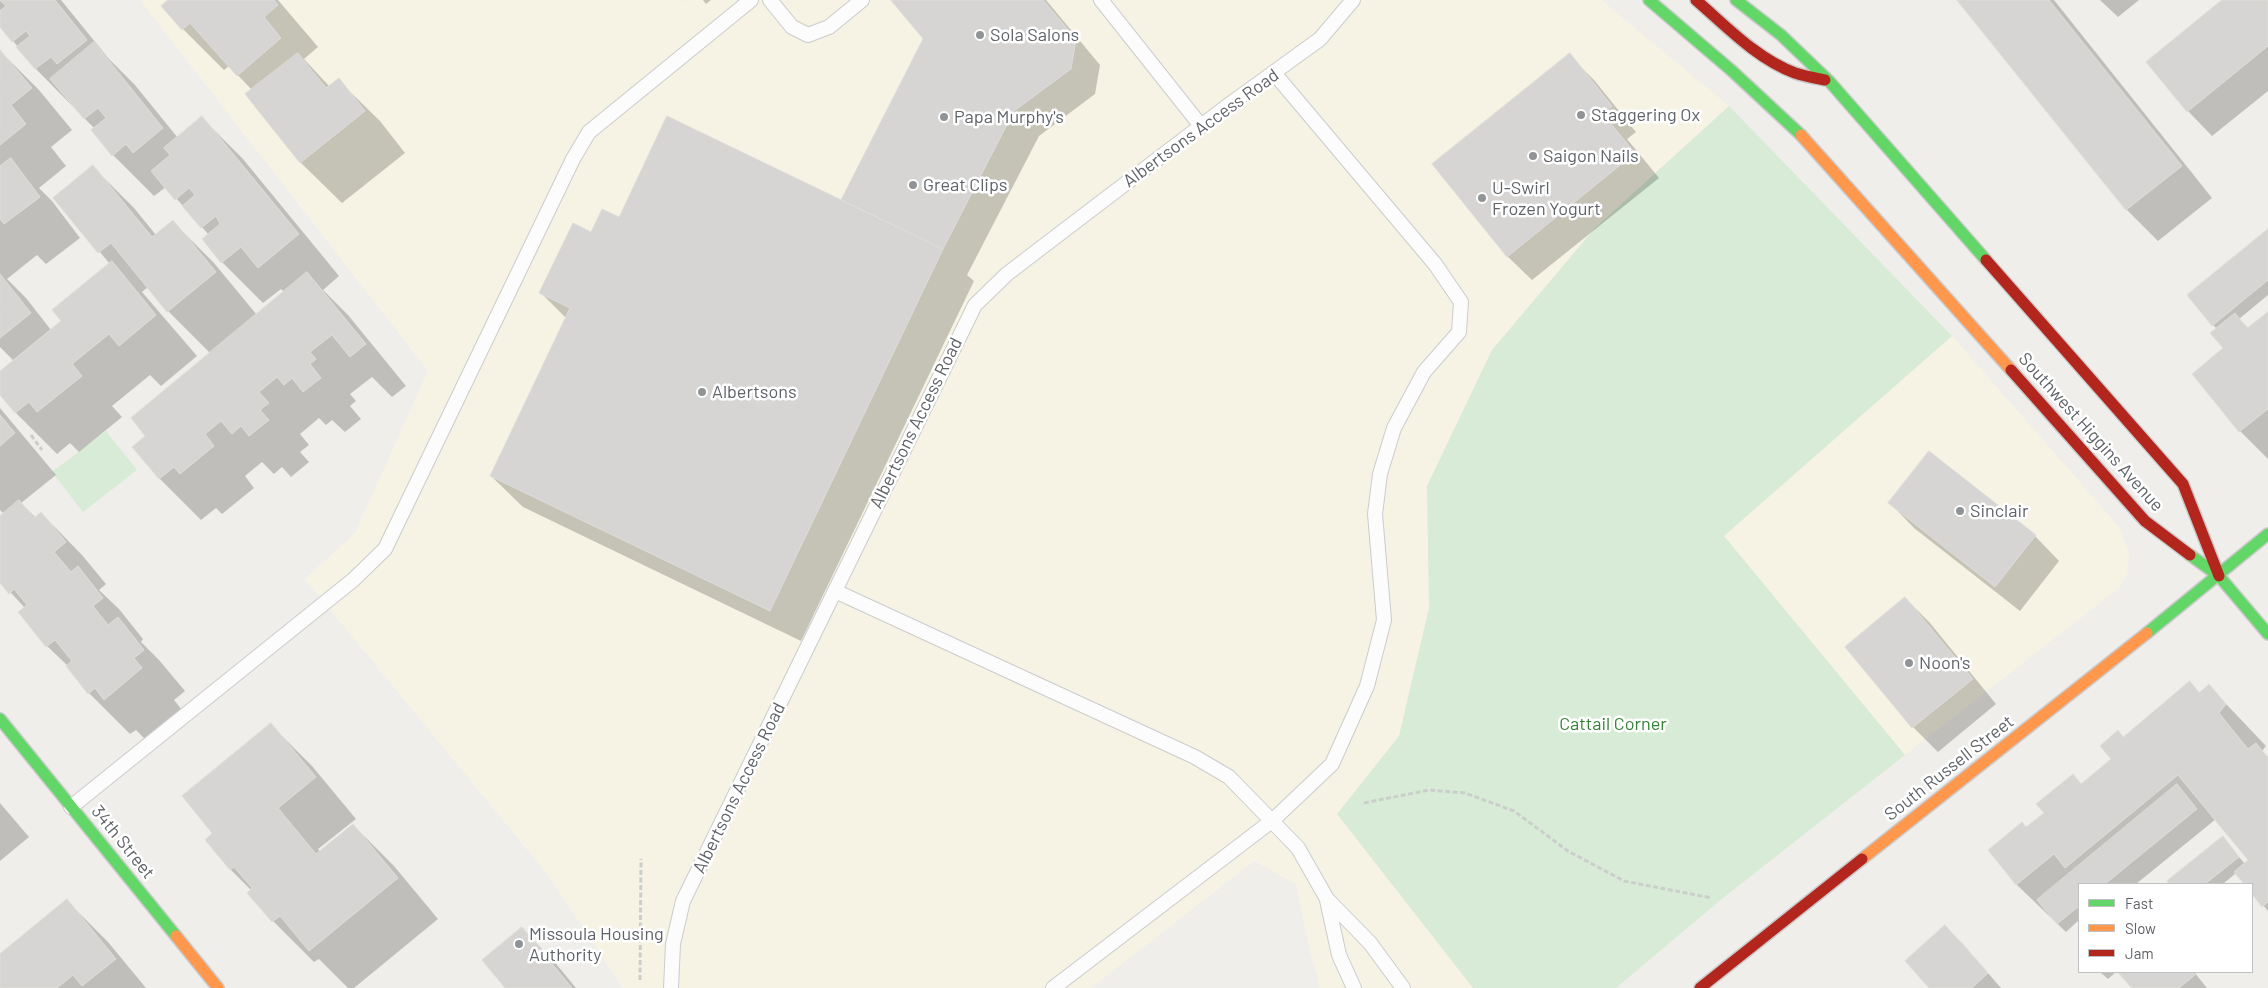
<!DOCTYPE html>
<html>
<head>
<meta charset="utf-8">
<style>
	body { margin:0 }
	#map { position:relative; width:2268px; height:988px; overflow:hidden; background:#efeeea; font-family:Barlow,sans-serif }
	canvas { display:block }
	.legend { position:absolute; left:2078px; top:883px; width:175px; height:90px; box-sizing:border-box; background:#fff; border:1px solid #bfc1c3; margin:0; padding:6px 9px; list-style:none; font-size:15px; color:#5f6368 }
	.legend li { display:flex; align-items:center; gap:10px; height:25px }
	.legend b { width:25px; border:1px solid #bfc1c3 }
</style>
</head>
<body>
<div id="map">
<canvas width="2268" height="988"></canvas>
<ul class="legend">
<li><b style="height:6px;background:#63d668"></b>Fast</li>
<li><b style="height:6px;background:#ff974d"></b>Slow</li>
<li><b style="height:6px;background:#b3261e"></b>Jam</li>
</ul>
</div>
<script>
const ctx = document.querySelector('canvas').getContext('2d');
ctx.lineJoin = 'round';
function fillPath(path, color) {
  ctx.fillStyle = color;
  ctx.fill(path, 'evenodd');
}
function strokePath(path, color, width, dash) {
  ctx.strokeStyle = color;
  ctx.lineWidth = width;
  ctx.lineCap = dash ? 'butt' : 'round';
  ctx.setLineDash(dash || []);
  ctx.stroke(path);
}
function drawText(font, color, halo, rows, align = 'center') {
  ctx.font = font + ' Barlow,sans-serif';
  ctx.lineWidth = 5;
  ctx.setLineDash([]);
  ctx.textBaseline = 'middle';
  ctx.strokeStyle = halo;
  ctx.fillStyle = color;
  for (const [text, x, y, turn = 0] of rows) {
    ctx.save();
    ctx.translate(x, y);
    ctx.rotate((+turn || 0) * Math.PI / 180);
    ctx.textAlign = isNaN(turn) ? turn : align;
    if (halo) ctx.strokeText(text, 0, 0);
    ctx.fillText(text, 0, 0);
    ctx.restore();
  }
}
fillPath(new Path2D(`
	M140,0H683L685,2L687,0H1601L1729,106L1595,228L1492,350L1427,486L1429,608L1399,736L1338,814L1473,988H1320L1309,947L1296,884L1254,861L1091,988H623L548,875L305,579L355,533L428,371Z
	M1952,336L2120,528L2129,553L2127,575L2119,588L1905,755L1724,536Z`), '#f7f3e4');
fillPath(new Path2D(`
	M1729,106L1952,336L1724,536L1905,755L1723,898L1616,988H1473L1337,814L1399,736L1429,608L1427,486L1492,350L1595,228Z
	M106,431L137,470L83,512L52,472Z`), '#d8ebd6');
fillPath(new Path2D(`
	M0,0H61L109,59L135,85L178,138L202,118L243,159L339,276L323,290L348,315L406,386L392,397L372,377L350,394L356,401L350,406L361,419L345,432L332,420L326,425L319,418L300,434L309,445L300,452L309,462L291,477L282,467L274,474L262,462L245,476L254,488L222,514L216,508L201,520L160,479L134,447L147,436L210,353L168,311L148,287L142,292L197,356L161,386L150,375L112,406L122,417L79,452L70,443L57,454L16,413L0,393V372L14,361L0,347V51L39,90L72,130L51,147L66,166L39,188L52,201L80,238L46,264L37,255L7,279L26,298L51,330L63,321L110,264L54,198L93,167L134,208L156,235L173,222L214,263L257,315L284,292L281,289L263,303L222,262L203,239L209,235L166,187L154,196L113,155L95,129L36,69L0,25Z
	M170,0H278L318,47L304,59L330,87L338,80L380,121L405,153L342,203L300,162L252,90L229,66L224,70L183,29Z
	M703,0H711L706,4Z
	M893,0H1046L1100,65L1095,94L1039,136L967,275L974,281L801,641L523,507L491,476L567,319L541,293L591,234L619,219L846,204L925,39Z
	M1959,0H2054L2212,198L2158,241L2127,210Z
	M2100,0H2139L2118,17Z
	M2224,0H2268V91L2212,136L2188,111Z
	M1569,55L1594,80L1636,132L1627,139L1659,178L1532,280L1507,256Z
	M2268,230V295L2239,319L2249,329L2268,313V459L2240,431L2194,374L2225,349L2217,329L2213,325Z
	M0,408L56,475L21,503L36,518L41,513L82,555L106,584L99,590L119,609L143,639L141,642L159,660L185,691L174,700L182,710L146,740L136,730L130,734L89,693L68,666L47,646L25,608L0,581V517L4,514L0,510Z
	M1929,453L2035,536L2059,561L2020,611L1914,528L1890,503Z
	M1905,598L1930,623L1996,704L1938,752L1913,727L1846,647Z
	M2190,683L2200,693L2209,686L2266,746L2262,751L2268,757V911L2252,892V884H2245L2236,873L2223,884H2171L2169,882L2223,838L2245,864L2250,860L2216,819L2136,884H2079V920L2066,932L2017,885L1989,850L2027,828L2045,813L2073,776L2082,785L2112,759L2123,738Z
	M271,725L312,766L356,819L318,849L321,852L353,825L394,866L438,919L354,988H348L319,959L314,962L273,921L249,893L252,891L231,870L207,840L214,833Z
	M0,803L29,837L0,861Z
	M67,901L108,942L146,988H0V955Z
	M1945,927L1962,943L2001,988H1930Z
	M522,929L553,960L576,988H507Z
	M2100,972H2116L2108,979Z
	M2120,972H2194L2207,988H2133Z`), '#0003');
const building = new Path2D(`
	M0,0H55L87,40L57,64L51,57L35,69L16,47L30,36L26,31L12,42L0,27V11L6,6Z
	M168,0H274L278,5L264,17L281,38L237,76L190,23L182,30L161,6Z
	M891,0H1043L1076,39L1071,69L1014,111L943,249L841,200L923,39Z
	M1957,0H2049L2182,166L2126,210Z
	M2222,0H2268V46L2187,112L2146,62Z
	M94,42L163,128L133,153L126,144L112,156L91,130L106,118L98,108L84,119L50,79Z
	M0,50L32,88L11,105L26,124L0,145Z
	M298,53L326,88L339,78L365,111L300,163L245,94Z
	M1570,53L1612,106L1603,114L1635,153L1507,257L1432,164Z
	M202,116L299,234L258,268L241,247L221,263L202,239L220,224L216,216L201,228L182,206L195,195L189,188L175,200L151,171L170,155L164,148Z
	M667,116L943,249L770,611L490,476L570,308L539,293L573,223L591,232L602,209L619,217Z
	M11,158L40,197L4,224L0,219V166Z
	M93,165L152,237L173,220L216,272L167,312L111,243L98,253L53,198Z
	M2268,229V280L2212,326L2187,295Z
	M112,261L156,315L119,346L109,334L72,364L82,376L37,412L29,402L15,413L0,395V371L61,321L52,310Z
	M307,272L366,344L350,357L332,335L310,352L316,359L310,364L321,378L303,392L292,378L284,385L277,377L259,392L269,403L260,410L269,420L249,436L241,426L232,434L221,421L205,434L214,446L180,474L174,467L159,479L132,447L145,436L131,418Z
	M0,274L31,313L0,338Z
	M2268,312V409L2239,432L2192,374L2223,348L2210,333L2235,313L2247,328Z
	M0,415L15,433L0,446Z
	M1929,451L2036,535L1995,587L1888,503Z
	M19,500L34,518L41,512L66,542L54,552L71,572L78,566L103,598L93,606L108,625L118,617L144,650L134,658L142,668L104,700L95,688L88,694L66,666L72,661L55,640L46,647L18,612L27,605L14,589L9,594L0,583V516Z
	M1905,597L1973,679L1912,728L1845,647Z
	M2190,681L2199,693L2209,684L2226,704L2219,713L2248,749L2256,743L2268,758V902L2262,907L2252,894V884H2244L2234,872L2248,860L2178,775L2065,868L2054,854L2016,885L1988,850L2022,822L2026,827L2044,813L2036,804L2073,774L2081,784L2111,759L2100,746L2118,730L2123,737Z
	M271,723L316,777L278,808L316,854L353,824L398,878L309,951L280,916L272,922L247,893L252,888L234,867L230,870L205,840L212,833L182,796Z
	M2177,784L2197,809L2105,884H2079V906L2057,924L2037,900Z
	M2223,836L2239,857L2205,884H2169L2167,881Z
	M67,899L116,959L82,986L73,975L57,988H0V954Z
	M1945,925L1988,973L1972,988H1929L1905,961Z
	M522,927L572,988H505L482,960Z
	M2118,972H2192L2195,975L2179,988H2132Z`);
fillPath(building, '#d6d5d3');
strokePath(building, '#deddd9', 1);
const lane = new Path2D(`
	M770,0L792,27L808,35L829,27L862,0
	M1101,0L1201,126
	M835,591L1195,757L1229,777L1298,848L1327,899L1370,943L1403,988
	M71,807L353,580L385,549L573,159L589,132L751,0
	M1327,900L1339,955L1354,988
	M671,988L673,944L683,901L975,305L1007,274L1037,251L1226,107L1320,39L1353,0
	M1053,988L1273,820L1332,764L1367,686L1384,620L1375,514L1380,474L1394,428L1424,372L1459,332L1461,302L1435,264L1274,73`);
const fast = new Path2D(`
	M1649,0L1731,70L1801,135
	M1736,0L1781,35L1829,81L1986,260
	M2190,555L2219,576L2268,634
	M2147,633L2268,534
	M0,719L176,936`);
const slow = new Path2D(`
	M1801,135L2011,370
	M1862,859L2147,633
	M176,936L218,988`);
const jam = new Path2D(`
	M1696,0C1726,26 1757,59 1795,73C1804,76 1815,78 1825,80
	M1986,260L2183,484L2219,576
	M2011,370L2145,521L2190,555
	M1700,988L1862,859`);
strokePath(lane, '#cbcccc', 16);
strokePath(fast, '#cacacb', 14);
strokePath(slow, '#cacacb', 14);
strokePath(jam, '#cacacb', 14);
strokePath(new Path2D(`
	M31,435L42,450
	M1364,803L1429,790L1465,793L1514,811L1568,851L1624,881L1712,898
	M640,980L641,859`), '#cacfcc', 3, [5, 2.5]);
strokePath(lane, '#fdfcfc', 14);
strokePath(fast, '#63d668', 11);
strokePath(slow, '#ff974d', 11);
strokePath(jam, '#b3261e', 11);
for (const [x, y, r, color] of [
	[980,35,5,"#919496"],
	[1581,115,5,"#919496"],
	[944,117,5,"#919496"],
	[1533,156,5,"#919496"],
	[913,185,5,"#919496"],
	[1482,198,5,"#919496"],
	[702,392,5,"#919496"],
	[1960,511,5,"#919496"],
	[1909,663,5,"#919496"],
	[519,944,5,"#919496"]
]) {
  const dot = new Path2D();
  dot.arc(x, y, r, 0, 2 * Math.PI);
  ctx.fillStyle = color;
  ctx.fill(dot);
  strokePath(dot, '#fff', 2);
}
drawText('18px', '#5f6368', '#fff', [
	["Sola Salons",990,35],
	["Staggering Ox",1591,115],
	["Papa Murphy's",954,117],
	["Saigon Nails",1543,156],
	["Great Clips",923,185],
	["U-Swirl",1492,188],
	["Frozen Yogurt",1492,209],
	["Albertsons",712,392],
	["Sinclair",1970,511],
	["Noon's",1919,663],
	["Missoula Housing",529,934],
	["Authority",529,955]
], 'left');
drawText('18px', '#5f6368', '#fff', [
	["Albertsons Access Road",1201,128,-36],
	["Albertsons Access Road",916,423,-64],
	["Southwest Higgins Avenue",2091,432,48],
	["South Russell Street",1949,768,-38],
	["Albertsons Access Road",739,788,-64],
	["34th Street",123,842,51]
]);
drawText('18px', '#348238', '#fff', [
	["Cattail Corner",1613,724]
]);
</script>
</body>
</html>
